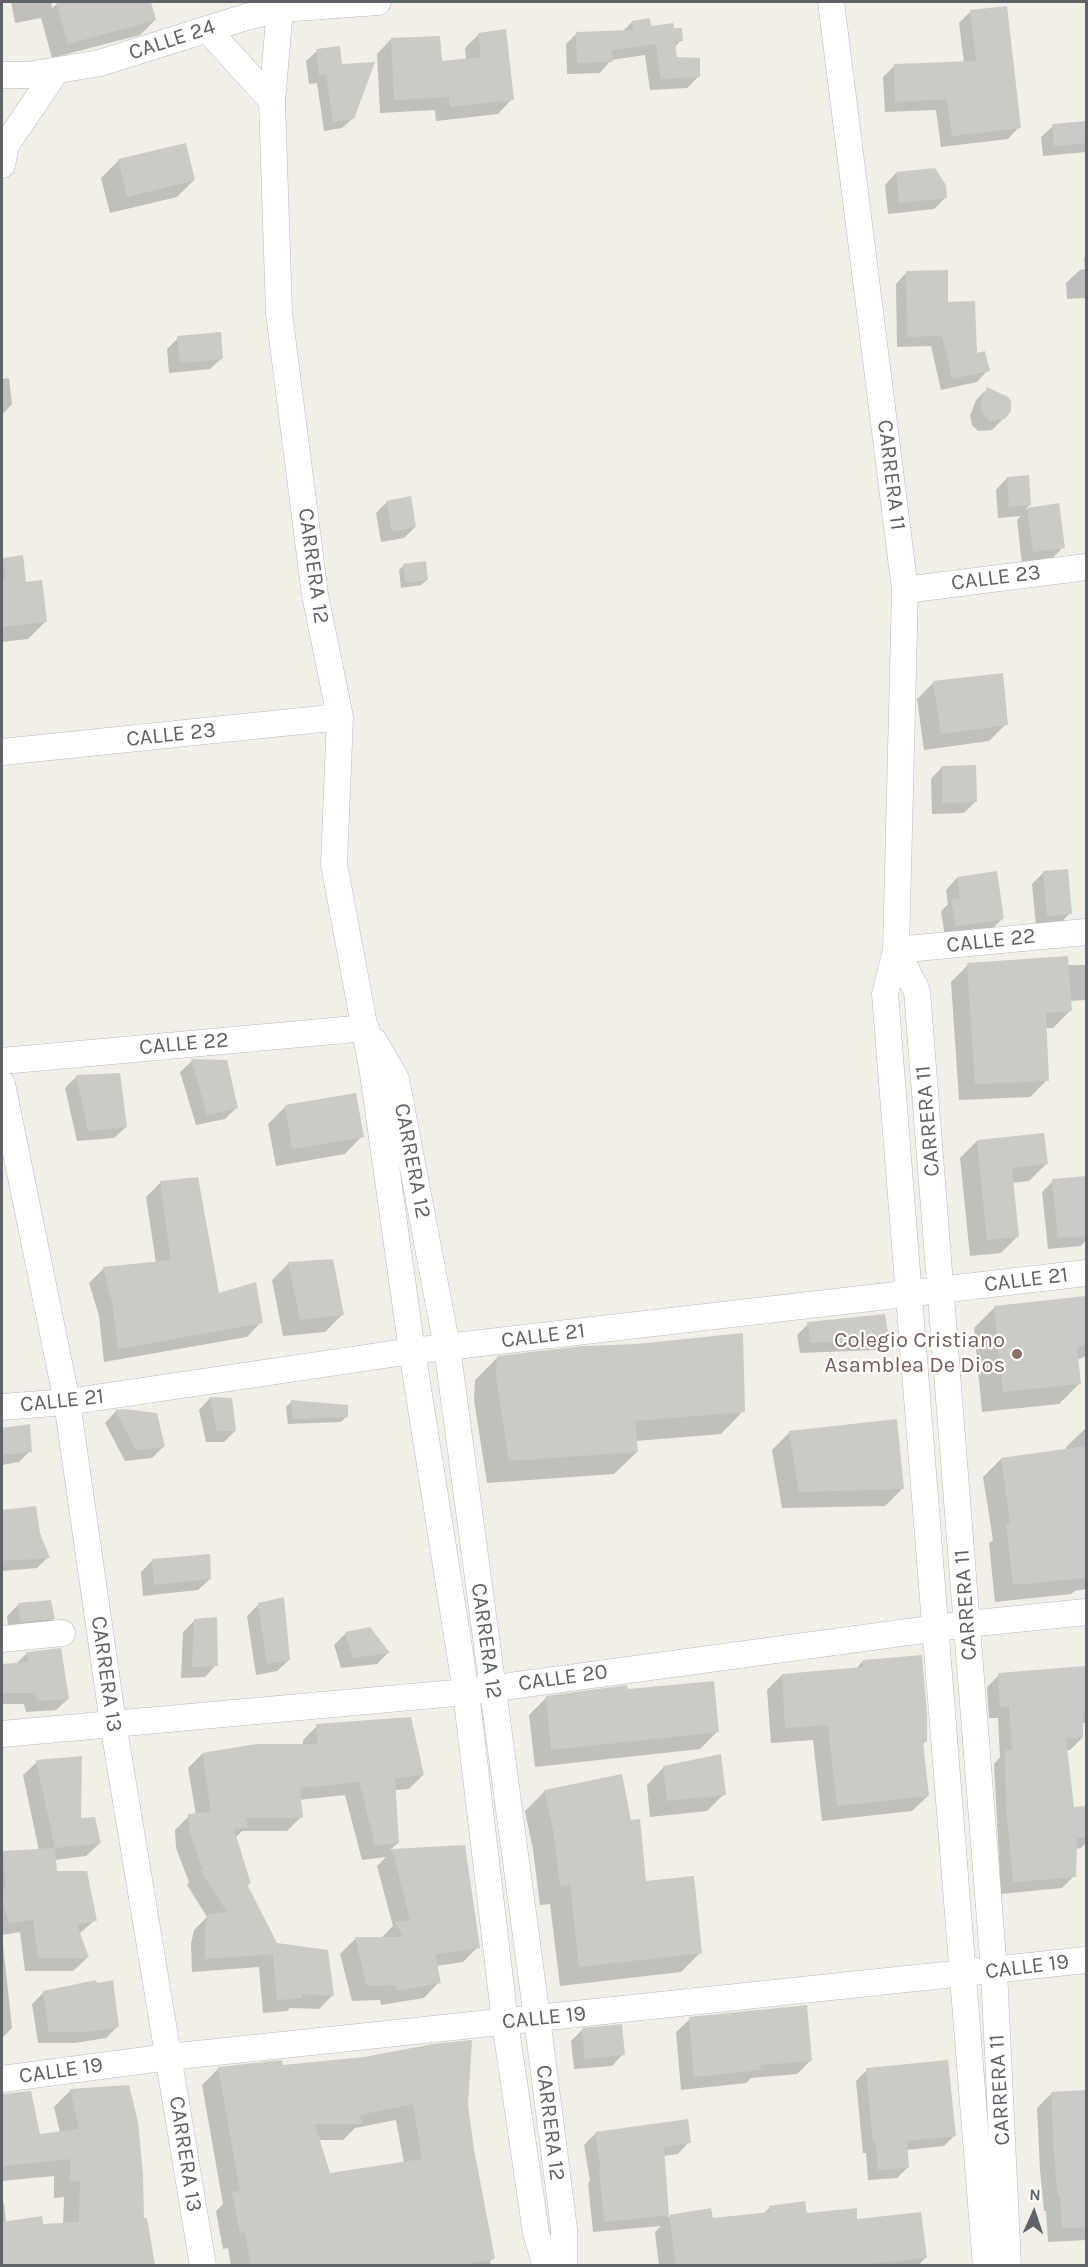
<!DOCTYPE html>
<html>
<head>
<meta charset="utf-8">
<style>
	body { margin:0 }
	#map { position:relative; width:1088px; height:2267px; overflow:hidden; background:#f1efe8; font-family:Karla,sans-serif }
	canvas { display:block }
	.frame { position:absolute; inset:0; border:3px solid #5f6368; pointer-events:none }
	.north { position:absolute; left:1004px; top:2183px; width:60px; height:60px; -webkit-text-stroke:4px #fff; paint-order:stroke; rotate:3deg; font-size:16px; font-weight:700; line-height:24px; text-align:center; color:#5f6368 }
	.north::after { content:''; display:block; margin:auto; width:21px; height:27px; background:#5f6368; clip-path:polygon(50% 0,100% 100%,50% 72%,0 100%) }
</style>
</head>
<body>
<div id="map">
<canvas width="1088" height="2267"></canvas>
<div class="frame"></div>
<div class="north">N</div>
</div>
<script>
const ctx = document.querySelector('canvas').getContext('2d');
ctx.lineJoin = 'round';
function fillPath(path, color) {
  ctx.fillStyle = color;
  ctx.fill(path, 'evenodd');
}
function strokePath(path, color, width, dash) {
  ctx.strokeStyle = color;
  ctx.lineWidth = width;
  ctx.lineCap = dash ? 'butt' : 'round';
  ctx.setLineDash(dash || []);
  ctx.stroke(path);
}
function drawText(font, color, halo, rows, align = 'center') {
  ctx.font = font + ' Karla,sans-serif';
  ctx.lineWidth = 4.5;
  ctx.setLineDash([]);
  ctx.textBaseline = 'middle';
  ctx.strokeStyle = halo;
  ctx.fillStyle = color;
  for (const [text, x, y, turn = 0] of rows) {
    ctx.save();
    ctx.translate(x, y);
    ctx.rotate((+turn || 0) * Math.PI / 180);
    ctx.textAlign = isNaN(turn) ? turn : align;
    if (halo) ctx.strokeText(text, 0, 0);
    ctx.fillText(text, 0, 0);
    ctx.restore();
  }
}
fillPath(new Path2D(`
	M11,2H51L52,8L57,4L65,2H150L155,20L140,35L52,58L41,18L15,23Z
	M970,12L1019,127L1008,139L941,147L936,110L885,112L883,77L894,66L964,63L959,23Z
	M632,22L681,40L675,47L676,59L699,76L687,88L650,90L645,55L611,60L600,73L567,74L566,44L577,33L623,31Z
	M479,34L512,99L498,114L436,121L435,110L380,113L377,54L391,39L440,62L466,60L465,48Z
	M317,51L353,118L342,128L324,131L317,83L309,84L306,61Z
	M1086,123V152L1043,156L1041,137L1053,126Z
	M185,145L194,180L177,197L110,213L101,178L118,161Z
	M896,173L946,197L934,209L888,214L885,185Z
	M1086,255V298L1067,299L1066,283L1080,270L1085,269L1084,258Z
	M907,272L947,303L976,355L988,370L977,382L941,390L931,346L897,347L896,284Z
	M178,338L222,358L210,369L169,373L167,349Z
	M9,378L12,404L2,415V379Z
	M987,389L1004,418L992,430L978,431L972,425L970,416L976,400Z
	M1007,478L1030,505L1025,509L1058,505L1063,547L1052,559L1022,563L1017,520L1021,516L998,518L996,490Z
	M387,502L415,527L404,538L381,542L376,513Z
	M4,559L25,583L45,622L28,639L2,642V561Z
	M404,565L427,580L421,585L401,588L399,570Z
	M934,682L1006,724L989,741L924,750L917,699Z
	M942,767L975,802L964,813L932,814L931,779Z
	M1043,873L1070,913L1059,925L1036,927L1032,884Z
	M957,878L1002,919L991,930L945,937L941,911L948,904L946,890Z
	M968,965H1086V1000L1070,1001V1011L1053,1028H1045L1047,1080L1030,1097L959,1100L951,982Z
	M192,1061L236,1108L225,1119L196,1125L180,1072Z
	M77,1076L126,1127L114,1138L77,1141L65,1088Z
	M285,1107L362,1136L345,1154L276,1166L268,1124Z
	M977,1141L1046,1164L1029,1181L1012,1183L1018,1236L1001,1253L970,1256L960,1158Z
	M1086,1177V1240L1081,1246L1048,1249L1042,1192L1053,1181Z
	M161,1182L217,1295L261,1322L247,1337L104,1362L99,1316L89,1283L103,1269L156,1263L146,1197Z
	M289,1263L342,1315L325,1332L283,1336L272,1280Z
	M1086,1297V1356L1077,1360L1080,1383L1059,1404L982,1412L974,1328L995,1307Z
	M808,1324L888,1339L876,1350L800,1353L797,1335Z
	M497,1358L743,1411L721,1434L636,1441L637,1452L614,1474L487,1483L474,1400L475,1380Z
	M210,1398L235,1431L224,1442H206L199,1410Z
	M291,1402L346,1417L341,1422L288,1424L286,1407Z
	M123,1410L164,1446L152,1458L125,1461L105,1423L116,1411Z
	M28,1426L30,1451L19,1462L2,1465V1430Z
	M1086,1428V1589L1075,1591L1071,1594L995,1602L989,1543L993,1540L983,1477L1001,1459L1066,1450V1447Z
	M790,1432L902,1489L885,1506L782,1508L772,1450Z
	M34,1507L38,1533L48,1557L37,1568L2,1571V1511Z
	M153,1560L210,1579L198,1590L143,1596L141,1572Z
	M259,1604L289,1660L277,1671L256,1675L247,1616Z
	M18,1605L54,1618L42,1629L9,1633L7,1616Z
	M195,1620L216,1665L205,1677L181,1678L183,1632Z
	M369,1628L388,1653L377,1664L341,1668L334,1645L345,1634Z
	M27,1653L68,1699L56,1710L26,1712L24,1704H2V1665L16,1664Z
	M863,1661L925,1742L922,1745L928,1796L912,1811L822,1821L813,1740L771,1743L767,1690L782,1675L855,1670Z
	M1086,1665V1723H1081L1082,1738L1070,1750H1066L1073,1809L1086,1808V1843L1081,1848L1075,1849L1074,1876L1062,1888L1001,1894L994,1764L1000,1757L998,1718H989L987,1687L999,1675L1084,1668Z
	M626,1691L717,1732L700,1749L535,1767L529,1715L546,1698Z
	M317,1726L423,1775L409,1789L394,1790L398,1843L390,1850L464,1847L478,1947L463,1962L436,1966L439,1982L424,1998L381,2005L380,2000L352,2001L340,1954L355,1939L381,1938L393,1926L377,1866L386,1857L362,1860L345,1795L299,1800L301,1817L287,1831H242L235,1838L250,1883L246,1887L276,1944L333,1995L319,2009L290,2008L287,2011L263,2013L259,1967L192,1972L191,1944L194,1930L207,1917L187,1885L189,1882L176,1848L175,1830L189,1816L196,1815L188,1768L202,1754L303,1745V1740Z
	M37,1762L100,1843L86,1856L55,1860V1873L95,1920L79,1934L87,1958L73,1971H25L20,1932L2,1935L12,2028L2,2038V1853L39,1851L23,1775Z
	M664,1767L724,1794L707,1811L650,1817L647,1785Z
	M545,1791L644,1883L701,1952L681,1972L560,1986L550,1904L540,1905L533,1850L525,1811Z
	M44,1992L117,2027L106,2038L75,2043H38L32,2004Z
	M690,2019L811,2060L797,2074L751,2078L746,2083L681,2090L676,2032Z
	M582,2030L623,2054L612,2066L574,2069L571,2041Z
	M364,2058L467,2105L473,2150L494,2258L490,2261L491,2266H231L228,2248L223,2249L216,2211L223,2204L202,2085L219,2068L282,2067ZM396,2120L404,2163L329,2174L318,2140H343L355,2128Z
	M867,2070L955,2135L944,2146L906,2150L908,2167L897,2178L868,2180L866,2153H863L856,2081Z
	M71,2090L143,2219H146L154,2266H2V2203H4L6,2223L42,2225L63,2224L64,2197L54,2198V2176L2,2181V2096L30,2093L38,2136L60,2133L54,2107Z
	M1086,2092V2240L1048,2242L1046,2211H1044L1040,2170L1037,2108L1052,2093Z
	M596,2133L689,2142L678,2154L663,2156L668,2217L710,2210L711,2220L763,2214L770,2207L805,2215L856,2221L925,2258L918,2266H659L655,2232L661,2226L593,2232L588,2183L590,2181L584,2145Z`), '#0003');
fillPath(new Path2D(`
	M56,2H151L156,20L68,44Z
	M1007,6L1021,128L952,136L947,99L895,102L894,64L976,61L970,10Z
	M650,18L651,26L673,23L674,28H682L683,41L675,42L677,57L700,58V77L661,79L656,44L612,50L613,62L577,63L576,32L633,30L632,21Z
	M506,29L514,100L450,107L449,97L394,100L391,38L440,36L442,61L481,57L478,33Z
	M340,46L342,64L375,62L354,119L333,122L326,74L319,75L316,49Z
	M1086,121V143L1054,146L1052,124Z
	M186,143L195,180L127,197L118,159Z
	M935,168L946,185L947,198L899,203L896,172Z
	M948,270V302L975,301L977,353L985,351L990,371L952,379L942,336L907,337L906,271Z
	M221,332L223,359L180,363L177,336Z
	M987,387L1008,397L1011,401V411L1005,419L990,421L983,414L980,404Z
	M1029,475L1031,505L1009,507L1007,477Z
	M411,496L416,527L392,532L386,501Z
	M1059,503L1065,548L1033,552L1027,508Z
	M23,555L26,582L42,580L47,622L2,627V581L6,580L3,558Z
	M426,561L428,580L406,583L403,564Z
	M1003,673L1008,725L941,734L933,681Z
	M976,765L977,802L942,803V766Z
	M1068,869L1072,914L1047,916L1043,871Z
	M997,871L1004,919L956,926L951,899L960,898L957,877Z
	M1068,956L1072,1011L1046,1013L1049,1081L975,1084L967,963Z
	M191,1059L227,1060L238,1108L207,1115Z
	M120,1073L127,1127L88,1131L76,1075Z
	M356,1093L364,1137L292,1149L285,1105Z
	M1044,1133L1048,1164L1012,1168L1019,1237L987,1240L977,1140Z
	M1086,1176V1236L1058,1238L1052,1179Z
	M198,1177L219,1293L256,1282L263,1323L118,1349L112,1301L103,1267L171,1260L160,1181Z
	M333,1259L344,1315L300,1320L288,1262Z
	M1086,1296V1344L1077,1348L1081,1384L1003,1392L994,1306Z
	M885,1314L889,1339L811,1343L807,1322Z
	M743,1333L745,1412L635,1421L638,1452L509,1461L496,1376L497,1356L583,1346L637,1344Z
	M209,1397L232,1398L236,1431H217Z
	M291,1400L348,1405V1417L293,1419Z
	M123,1409L157,1413L165,1447L136,1450L115,1410Z
	M897,1419L904,1489L799,1492L789,1431Z
	M30,1424L32,1452L2,1455V1428Z
	M1086,1446V1578L1013,1585L1006,1524L1010,1523L1001,1458Z
	M36,1506L40,1533L50,1558L2,1561V1510Z
	M210,1554L211,1579L154,1585L152,1559Z
	M284,1597L290,1660L267,1664L258,1603Z
	M51,1600L55,1619L20,1622L18,1603Z
	M217,1617L218,1666L192,1667L194,1619Z
	M370,1627L390,1653L353,1658L345,1632Z
	M61,1648L69,1699L37,1701L36,1693H2V1664L29,1662L26,1652Z
	M922,1655L927,1715V1742H923L929,1796L837,1806L828,1725L785,1728L782,1674L863,1667V1660Z
	M1086,1666V1713L1083,1714V1738H1066L1074,1807L1086,1806V1837L1077,1838L1076,1877L1013,1882L1006,1806L1005,1751L1012,1750L1009,1706L1000,1707L998,1673Z
	M714,1681L719,1732L551,1750L546,1696L627,1685L628,1689Z
	M411,1717L424,1775L395,1778L399,1843L375,1846L359,1782L300,1788L303,1818H246L248,1827L234,1829L251,1884H247L277,1943L328,1950L334,1996L302,1994V1998L277,2000L273,1954L205,1959V1929L208,1914L227,1912L200,1870H203L190,1834L188,1814L211,1812L202,1753L256,1744H318L316,1724Z
	M721,1754L726,1795L667,1801L663,1766Z
	M82,1756L81,1818L95,1817L101,1843L55,1848L57,1871H87L97,1921L77,1924L89,1958H38L33,1920L9,1923L2,1898V1889H6L3,1851L55,1848L36,1760Z
	M622,1774L631,1820L640,1819L646,1881L694,1876L702,1953L579,1967L570,1885L560,1886L553,1829L544,1790Z
	M465,1845L480,1948L435,1954L441,1983L397,1991L395,1985L367,1986L355,1937H403L395,1922L410,1920L392,1849Z
	M96,1980L97,1983L113,1980L119,2027L87,2032H49L43,1991Z
	M807,2005L812,2061L760,2065L761,2070L694,2077L689,2017Z
	M622,2024L625,2055L585,2059L582,2028Z
	M472,2040L468,2105L474,2149L495,2259L460,2265H251L245,2232L240,2233L232,2192L240,2191L218,2067L282,2060L283,2065L364,2057L433,2044ZM413,2104L422,2159L330,2173L315,2124H362L360,2115Z
	M948,2060L956,2136L907,2141L909,2168L878,2170L876,2143H873L866,2068Z
	M129,2085L138,2122L143,2174L144,2218H147L155,2265H2V2222L42,2216L43,2224L79,2222L80,2181L70,2182V2159L2,2166V2094L31,2091L40,2134L79,2129L70,2089Z
	M1086,2090V2227L1062,2228L1060,2197H1058L1054,2155L1051,2092Z
	M688,2119L691,2143L664,2147L669,2215L604,2222L599,2170H601L595,2132Z
	M805,2201L807,2213L857,2208V2219L921,2212L927,2258L859,2265H676L669,2215L711,2208L713,2218L770,2212L769,2206Z`), '#cccac5');
const street = new Path2D(`
	M831,2L905,590L896,950L885,994L986,2266
	M280,9L272,101L279,313L315,595L340,717L334,864L373,1073L412,1351L466,1692L505,2022L536,2233L546,2266
	M207,29L272,101
	M2,75H28L100,63L246,17L280,9L378,2
	M2,165L6,145L57,70
	M905,590L1086,567
	M2,752L340,717
	M896,950L917,991L994,1971L1008,2266
	M896,950L1086,932
	M374,1041L396,1079L447,1347L537,2018L564,2229V2266
	M2,1061L366,1028
	M2,1084L67,1402L113,1723L203,2266
	M2,1407L67,1402L412,1351L1086,1273
	M2,1639L62,1633
	M2,1734L466,1692L967,1624L1086,1612
	M2,2079L169,2057L1086,1960`);
strokePath(street, '#b5b8bc', 27);
strokePath(street, '#fff', 26);
for (const [x, y, r, color] of [
	[1017,1354,6,"#8d6e63"]
]) {
  const dot = new Path2D();
  dot.arc(x, y, r, 0, 2 * Math.PI);
  ctx.fillStyle = color;
  ctx.fill(dot);
  strokePath(dot, '#fff', 2);
}
drawText('22px', '#5f6368', '#fff', [
	["CALLE 24",172,40,-18],
	["CARRERA 11",891,475,83],
	["CARRERA 12",313,566,82],
	["CALLE 23",996,578,-7],
	["CALLE 23",171,735,-6],
	["CALLE 22",991,941,-6],
	["CALLE 22",184,1044,-5],
	["CARRERA 11",928,1121,-95],
	["CARRERA 12",412,1161,79],
	["CALLE 21",1026,1280,-7],
	["CALLE 21",543,1336,-7],
	["CALLE 21",62,1401,-6],
	["CARRERA 11",966,1605,-94],
	["CARRERA 12",486,1641,82],
	["CARRERA 13",106,1674,82],
	["CALLE 20",563,1678,-8],
	["CALLE 19",1027,1967,-7],
	["CALLE 19",544,2018,-6],
	["CALLE 19",61,2071,-8],
	["CARRERA 11",1000,2090,-93],
	["CARRERA 12",550,2123,83],
	["CARRERA 13",185,2154,81]
]);
drawText('22px', '#785e54', '#fff', [
	["Colegio Cristiano",1005,1341],
	["Asamblea De Dios",1005,1366]
], 'right');
</script>
</body>
</html>
